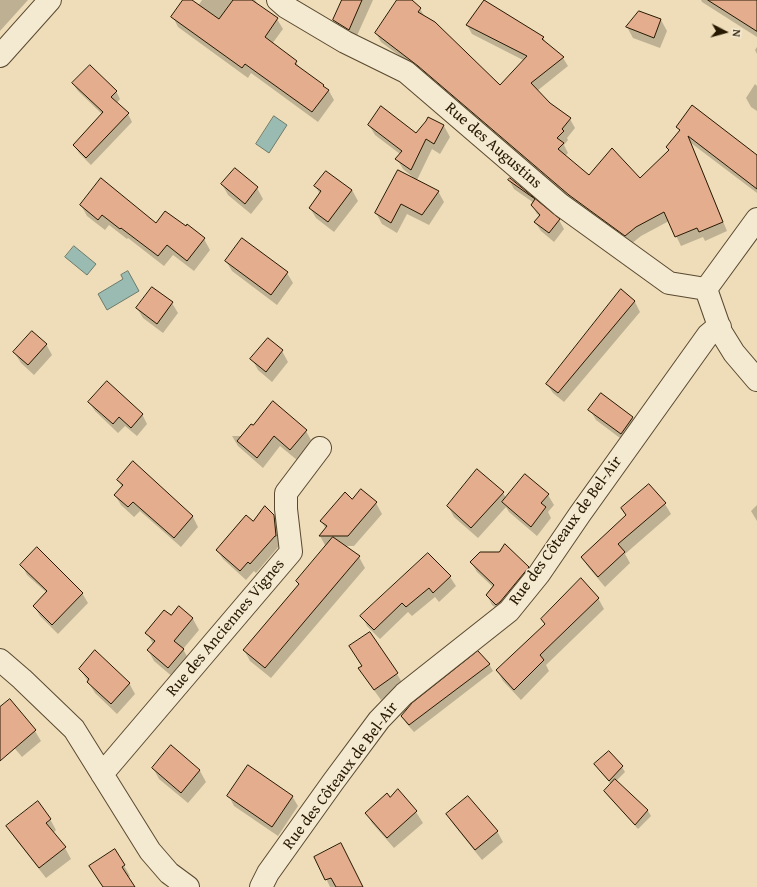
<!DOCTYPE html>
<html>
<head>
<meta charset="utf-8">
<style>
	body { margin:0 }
	#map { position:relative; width:757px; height:887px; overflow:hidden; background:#eeddb8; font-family:"Gentium Book Plus",serif }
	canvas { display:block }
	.north { position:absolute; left:705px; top:12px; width:40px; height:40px; -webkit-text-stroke:3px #f4e9d1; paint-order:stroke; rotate:96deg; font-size:11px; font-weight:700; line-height:16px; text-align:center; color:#271802 }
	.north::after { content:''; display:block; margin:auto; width:14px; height:18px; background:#271802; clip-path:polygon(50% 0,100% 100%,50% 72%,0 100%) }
</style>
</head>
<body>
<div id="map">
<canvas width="757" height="887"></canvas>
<div class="north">N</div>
</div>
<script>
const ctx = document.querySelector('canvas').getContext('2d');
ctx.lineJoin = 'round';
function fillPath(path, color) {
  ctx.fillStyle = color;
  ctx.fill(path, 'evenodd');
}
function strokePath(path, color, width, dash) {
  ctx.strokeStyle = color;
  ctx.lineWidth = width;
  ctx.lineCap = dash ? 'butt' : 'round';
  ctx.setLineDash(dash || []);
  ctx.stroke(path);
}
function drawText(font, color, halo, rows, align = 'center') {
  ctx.font = font + ' "Gentium Book Plus",serif';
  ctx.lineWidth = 3;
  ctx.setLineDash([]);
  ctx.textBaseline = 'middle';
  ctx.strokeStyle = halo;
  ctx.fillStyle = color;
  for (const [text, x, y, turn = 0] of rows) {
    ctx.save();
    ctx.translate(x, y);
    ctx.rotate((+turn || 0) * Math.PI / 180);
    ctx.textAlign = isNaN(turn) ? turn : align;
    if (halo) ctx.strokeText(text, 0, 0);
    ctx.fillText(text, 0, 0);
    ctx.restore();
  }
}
const water = new Path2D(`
	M274,116L287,125L269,153L256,144Z
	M74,246L96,264L87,275L65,257Z
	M128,271L139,291L107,310L98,294L123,279L121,275Z`);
fillPath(water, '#99bbb1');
strokePath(water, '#6b7a6b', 1);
fillPath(new Path2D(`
	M0,0H28L0,31Z
	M185,0H191L198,6L202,0H255L258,5L277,19L283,29L272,44L296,62L300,69L329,91L334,100L318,122L251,73L248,78L178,27L173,17Z
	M343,0H373L355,40L340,31L334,20Z
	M399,0H411L420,9L425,17L500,87L525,61L472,34L467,25L543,37L546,44L563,58L568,66L537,91L549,103L570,119L575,128L567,138L568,140L564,145L568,153L565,156L589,177L640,179L669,151L667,147L680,131L677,127L757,156V193L691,143L727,231L705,241L703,237L681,246L669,221L641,236L631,244L575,204L420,71L381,42L376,33Z
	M701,0H752L757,3V37L702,2Z
	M639,12L661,20L667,31L660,48L633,38L627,27Z
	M757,47V54L755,50Z
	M73,84L116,91L120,99L116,104L128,114L132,122L91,165L79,153L74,145L102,114L78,91Z
	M755,84L757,86V111L751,107L746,98Z
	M429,118L444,126L450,137L440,154L432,149L417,180L438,191L444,202L429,225L407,214L397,233L382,224L376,213L414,178L403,169L397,159L400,154L375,135L369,125L417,134Z
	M510,179L559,220L564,229L554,242L541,231L535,222L540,217L537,214L532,205L534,203L514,189L509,180Z
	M222,184L257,188L263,199L251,214L228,195Z
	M315,186L352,190L358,201L334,232L316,218L310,208L320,194Z
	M81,205L156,224L204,239L210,250L194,271L173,255L164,266L128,238L127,239L109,225L105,230L87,216Z
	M243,240L287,273L293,283L277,305L232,271L226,261Z
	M621,291L635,302L640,312L564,402L553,393L547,384Z
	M172,303L178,313L163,333L143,318L137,308Z
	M268,339L282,351L288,362L272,382L258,370L252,359Z
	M46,344L52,355L34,375L21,363L14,352Z
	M601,394L633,418L639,429L628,444L596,420L590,410Z
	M89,402L142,414L147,424L137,436L125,426L118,433L95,411Z
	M273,403L306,431L312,442L297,460L280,446L263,468L238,446L232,436H242L253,426Z
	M133,463L193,517L198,527L181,547L140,511L134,517L121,505L115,495L122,487L118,480Z
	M503,493L506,498L548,495L554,505L548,512L551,518L537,536L509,512L506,507L478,538L454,517L448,506Z
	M352,500L376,503L382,514L354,546H344L359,557L365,568L271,678L250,661L244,650L299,585L297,582L326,547L320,536L326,529L321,521Z
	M665,504L671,514L625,554L630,563L605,587L589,568L582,558L626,516L622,509Z
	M757,505V521L751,511Z
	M273,515L279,525L280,545L256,573L254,571L246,580L223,559L217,550Z
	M428,555L450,577L456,586L439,602L435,597L412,616L408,612L380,639L367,626L362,616Z
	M471,562L528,567L534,577L503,614L492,605L487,595L493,587L477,572Z
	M22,565L82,593L88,603L58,634L40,616L34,606L47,593L27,575Z
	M598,598L604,609L546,665L549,671L521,700L503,681L497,670L545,625L542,619Z
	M179,607L193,619L199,630L183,649L189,660L174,678L154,661L148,650L153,644L147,633L171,617Z
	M489,664L493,671L414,732L406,723L402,716Z
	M80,669L129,683L135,694L117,714L95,693Z
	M360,669L397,674L403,684L381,700L366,679Z
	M9,700L35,731L41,741L22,757L0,731V709Z
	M171,747L200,771L206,782L188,803L159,779L153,768Z
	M595,764L622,767L625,772L616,781L648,811L651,816L638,829L608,796L605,791L611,784L598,769Z
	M398,791L416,812L423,823L394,848L372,823L366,813L390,798Z
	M229,796H292L298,806L278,836L234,806Z
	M447,815L497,831L503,842L482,860L454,825Z
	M50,819L56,830L53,833L65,848L71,859L46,878L14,837L8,827Z
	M115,850L130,876L127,878L133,887H103Z
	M316,857L362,887H330Z`), '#0003');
const building = new Path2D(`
	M183,0H192L219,19L233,0H252L278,18L265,37L297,61L295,64L324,85L323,86L329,90L312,112L245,64L242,68L171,17Z
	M342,0H362L349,30L333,20Z
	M397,0H412L421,8L418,12L435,22L500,85L527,56L466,25L484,0L544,37L542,39L564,57L531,83L550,103L571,118L562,129L564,131L557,138L564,143L558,149L589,175L612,148L640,178L669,150L666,147L680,130L676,127L692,105L757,155V189L688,136L723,222L699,232L697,228L675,237L664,212L636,227L625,236L569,195L418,66L375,33Z
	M708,0H757V31Z
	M639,11L661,19L654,38L626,27Z
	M90,65L117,91L111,97L129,113L86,158L73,145L103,112L72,83Z
	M381,106L416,133L426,121L428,117L444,125L434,144L426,139L411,170L395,159L402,151L368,125Z
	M235,168L258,187L245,204L221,184Z
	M398,170L439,191L422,215L401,204L391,223L375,213Z
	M326,171L352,190L328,222L309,208L321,191L314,186Z
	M101,178L156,223L165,211L186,226L187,224L205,238L187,261L167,245L158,256L121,228L120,229L102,215L98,220L80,205Z
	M510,178L560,219L549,233L534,222L540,215L531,205L535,199L508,180Z
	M242,238L288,272L271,295L225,261Z
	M152,287L173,302L157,324L136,308Z
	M621,289L635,301L558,393L546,384Z
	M32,331L47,344L28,365L13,352Z
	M268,338L283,350L266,372L250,359Z
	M107,381L143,414L131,428L119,417L113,424L88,402Z
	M601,393L633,417L621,434L588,410Z
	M273,401L307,430L290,450L274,436L257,458L237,441L251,424L253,425Z
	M133,461L193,516L174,538L133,502L128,507L114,495L123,485L117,480Z
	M477,469L504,492L471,528L447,506Z
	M525,474L549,494L541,503L546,507L531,527L502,502Z
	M649,484L666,503L618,544L625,552L598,577L581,557L626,515L621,508Z
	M361,489L377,502L348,536H319L327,526L320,521L345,492L352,499Z
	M265,506L274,515L276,536H275L250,564L248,562L240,571L216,550L246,515L253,521Z
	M333,537L360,556L265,668L243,650L299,584L296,581Z
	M505,544L529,567L500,602L496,605L486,595L494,585L470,562L480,552H499Z
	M37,547L83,593L52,625L33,606L47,591L20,565Z
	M428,553L451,576L433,593L429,588L406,607L402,603L374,630L360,616Z
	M581,578L599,598L540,655L544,660L514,690L496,670L545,624L541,619Z
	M179,606L193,618L174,641L184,649L168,668L147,650L155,641L145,633L164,610L171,615Z
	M370,632L398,673L374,690L358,668L362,666L349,646Z
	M95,650L130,683L111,704L87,682L89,679L79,669Z
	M478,651L490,664L409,725L401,716L412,703Z
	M10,699L36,730L0,761V707Z
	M171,745L200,770L181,793L152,768Z
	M609,751L623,766L609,781L594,764Z
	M248,765L293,796L272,827L227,796Z
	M615,779L648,810L635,825L604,791Z
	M398,789L417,811L387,838L365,813L387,793L390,797Z
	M468,796L498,831L475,850L446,814Z
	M38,801L51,819L46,823L66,847L39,868L6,826Z
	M341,843L363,887H336L331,878L325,880L314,857Z
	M115,849L125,865L122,867L135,887H103L89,866Z`);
fillPath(building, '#e4ad8e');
strokePath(building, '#271802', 1);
const street = new Path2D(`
	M278,0L286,7L345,42L406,72L561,205L669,283L706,289
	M0,56L50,0
	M706,289L721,332L734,353L757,380
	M706,289L757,219
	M0,660L22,679L74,729L150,851L169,873L188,887
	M102,774L291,552L286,509V493L320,448
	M261,887L268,873L333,782L379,720L404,694L509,611L539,574L580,514L708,335L714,330L720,327`);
strokePath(street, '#594930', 24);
strokePath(street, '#f4e9d1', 22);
drawText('16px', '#271802', '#f4e9d1', [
	["Rue des Augustins",493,146,41],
	["Rue des Côteaux de Bel-Air",566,531,-54],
	["Rue des Anciennes Vignes",226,628,-50],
	["Rue des Côteaux de Bel-Air",341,776,-53]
]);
</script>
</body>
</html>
